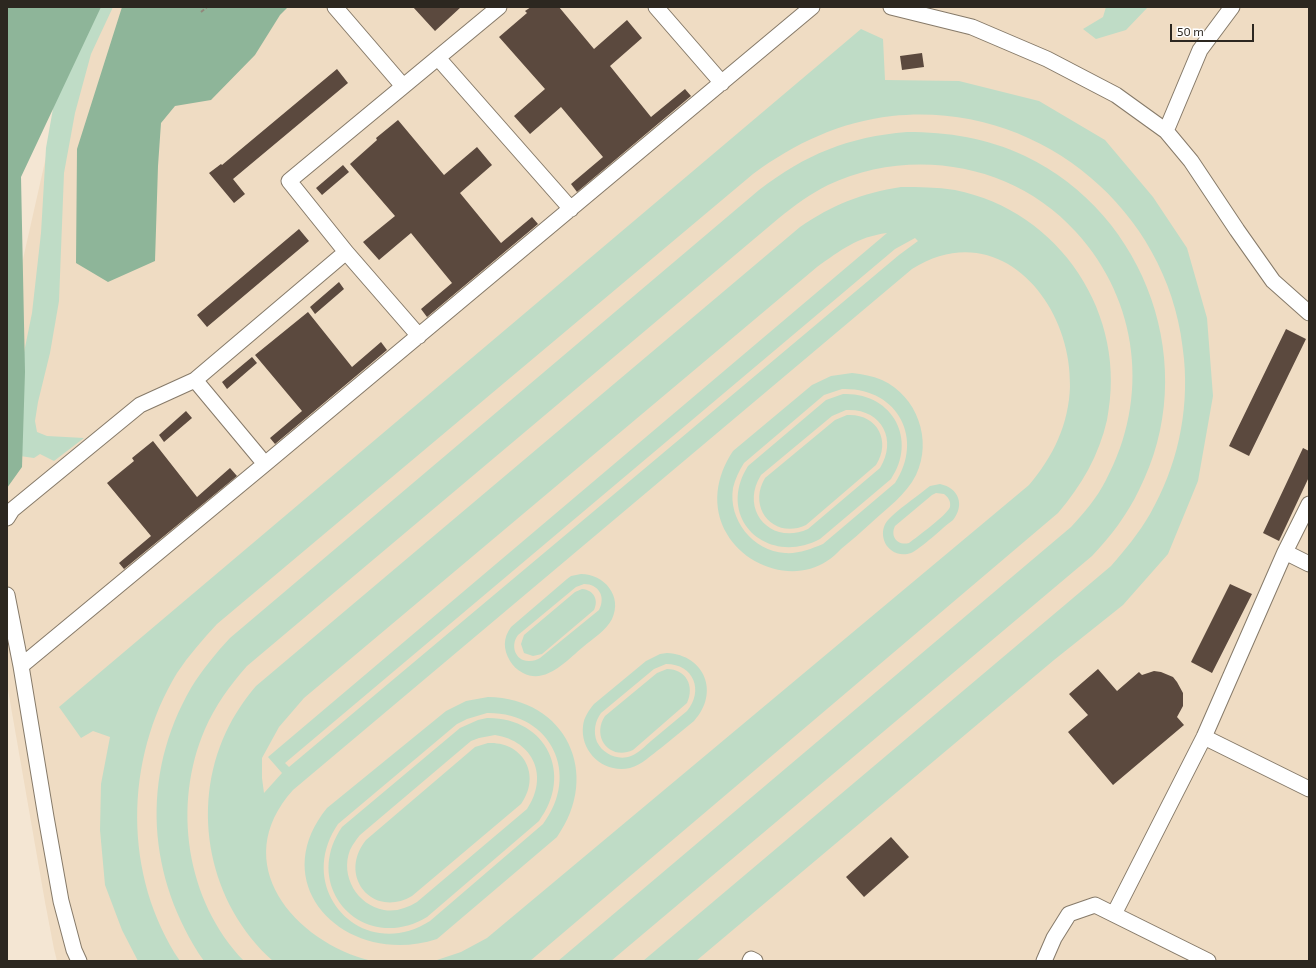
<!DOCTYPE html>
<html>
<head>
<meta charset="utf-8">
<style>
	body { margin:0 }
	#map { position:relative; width:1316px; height:968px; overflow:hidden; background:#f4e6d3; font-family:"Exo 2",sans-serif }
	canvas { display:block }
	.frame { position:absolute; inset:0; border:8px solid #2c2720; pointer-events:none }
	.scale { position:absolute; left:1170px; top:24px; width:84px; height:18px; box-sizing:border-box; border:2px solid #2c2720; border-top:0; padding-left:5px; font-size:12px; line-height:14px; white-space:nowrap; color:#2c2720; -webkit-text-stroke:3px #fff; paint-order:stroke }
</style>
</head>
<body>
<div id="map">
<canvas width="1316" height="968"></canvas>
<div class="frame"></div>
<div class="scale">50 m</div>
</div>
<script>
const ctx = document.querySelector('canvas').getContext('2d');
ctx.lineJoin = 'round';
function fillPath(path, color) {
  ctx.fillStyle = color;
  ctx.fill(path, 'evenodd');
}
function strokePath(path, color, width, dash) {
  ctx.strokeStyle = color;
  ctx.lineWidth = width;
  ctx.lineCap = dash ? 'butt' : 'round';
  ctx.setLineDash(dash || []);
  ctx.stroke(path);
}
fillPath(new Path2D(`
	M94,7H1309V961H57L54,949L45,902L7,684V330L69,55Z`), '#efdcc3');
fillPath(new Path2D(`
	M73,7H113L91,54L75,113L64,173L59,301L50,353L38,402L35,421L37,432L47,436L84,438L54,461L40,454L34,458L13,455L20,372L32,313L41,233L46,148L57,86Z
	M1106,7H1148L1126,30L1096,39L1083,29L1103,17Z
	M861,29L883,39L885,80L959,81L1039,101L1105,140L1153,197L1187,248L1207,318L1213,396L1198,481L1168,554L1123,605L1054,660L696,961H643L1111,566C1125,550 1139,533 1150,514C1177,467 1189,413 1184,359C1173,212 1040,100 892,116C840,122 795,143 753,174L217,624C203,639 189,655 177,673C124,760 123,876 180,961H138L122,930L105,885L100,830L101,784L110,737L93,731L81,738L59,707Z
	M907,132C948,132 987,138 1025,156C1147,214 1202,368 1139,490C1127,515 1111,536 1092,556L611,961H558L1071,527C1084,513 1097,498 1106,480C1150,398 1139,301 1076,232C1014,163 911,146 828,185C810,194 795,205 779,218L247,666C230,685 215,706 205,729C172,805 186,901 244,961H204C147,878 140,776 191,688C202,670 216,653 230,638L759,190C806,154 848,137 907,132Z
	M901,187C919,187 937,187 955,190C1060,211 1129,315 1107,420C1099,455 1082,485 1058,513L530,961H434L461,952L487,938L1029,485C1053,457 1069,424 1070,386C1072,302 998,215 912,269L293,790C227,863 294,942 372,961H273C209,904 190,809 226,732C234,715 244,700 256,686L800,227C832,205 862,193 901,187ZM887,233L268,757L282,773L264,793L262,778V758L279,727L304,698L817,267C841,250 857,237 887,233ZM915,238L918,241L899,255L289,767L285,763L895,249Z
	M852,373C863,374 872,376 882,380C917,396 933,440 916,475C906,495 887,508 871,523C861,532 851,541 841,549C837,553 832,558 827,561C794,583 746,567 727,534C711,507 716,476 733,451L812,385L831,376ZM842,389C897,387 925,438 895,483L823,544C811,549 798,554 785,553C753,551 728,520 733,488C735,479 739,471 744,463L824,395Z
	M843,394C892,392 918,439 891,479L820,539C767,567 715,518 748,466L826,400ZM846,410C881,408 898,439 880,468L808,529C771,546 739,510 761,475L832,416Z
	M847,415C876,413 892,440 876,465L806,525C774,540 747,508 765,478L835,420Z
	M940,484C959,488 965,505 953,520C942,528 922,548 911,553C905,555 897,555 891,550C882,543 880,529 888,520C898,509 914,499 926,489L930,486ZM936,493L944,494C948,497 951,501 950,507C947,515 917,537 909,543C897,546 890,536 895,526L932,495Z
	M581,574C604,574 623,596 612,619C606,631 592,639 583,647C567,660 546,685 523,673C517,670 513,666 510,661C503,649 503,638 511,627L567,579L571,576ZM584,584C599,584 606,597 599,610L540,658C537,660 533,661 530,661C515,662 510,645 518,635L576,587Z
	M582,589C594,590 599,600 594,610L542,654L533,656L524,653L521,644L524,635L575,592Z
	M667,653C705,655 720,693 694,721C683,730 672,739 661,748C651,755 642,765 630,768C604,774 580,752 583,726C584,717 589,710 594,704L646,661L660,654ZM666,664C694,664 704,691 687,711C675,721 663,731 651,741C645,746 639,753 631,756C618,761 603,754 597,742C593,732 595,721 601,713L654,669Z
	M667,669C686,669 695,686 687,703L633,750C610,761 591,737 605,716L657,673Z
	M488,697C566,698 602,774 557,837L437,939C348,968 263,887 327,808L446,711L466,701ZM487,713C551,712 581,774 543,824L430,921C363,964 293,890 338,824L457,724L467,719Z
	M487,718C546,717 574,774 539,821L427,917C364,955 300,888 342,827L460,728L478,720ZM495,735C534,741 549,777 527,809L417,902C407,908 396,912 384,910C357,905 340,876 350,850C353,844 356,840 360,835L471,741L479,738Z
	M488,743C523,741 542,775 521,804L412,896C373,919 337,876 366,840L475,747Z`), '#bfdcc6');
fillPath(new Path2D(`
	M7,7H101L21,177L25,372L22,467L7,488Z
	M122,7H288L280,15L255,55L211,100L175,106L161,123L158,166L155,261L108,282L76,263L77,149Z`), '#8eb599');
fillPath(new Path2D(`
	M413,7H461L435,31Z
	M531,7H559L594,49L627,20L642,38L610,66L651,117L685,89L691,96L577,192L571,184L603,157L561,107L530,134L514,116L545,89L499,37L527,13L525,11Z
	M922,53L924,67L902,70L900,56Z
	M337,69L348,83L233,179L245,194L234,203L209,173L221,164L222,165Z
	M398,120L444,175L477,147L492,165L460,193L501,243L532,217L538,224L427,317L421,309L452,283L411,233L379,260L363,242L395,216L350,164L377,140L376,138Z
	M343,165L349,172L322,195L316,188Z
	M299,229L309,241L207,327L197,315Z
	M339,282L344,289L315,314L310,307Z
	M308,312L352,367L381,342L387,350L275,444L270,438L302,411L255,355Z
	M1286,329L1306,339L1249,456L1229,446Z
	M252,357L257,363L227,389L222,382Z
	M186,411L192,418L164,442L159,435Z
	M153,441L197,497L230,468L237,476L124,569L119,563L151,536L107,483L134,461L132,458Z
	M1303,448L1309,451V477L1279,541L1263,533Z
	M1230,584L1252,594L1212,673L1191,662Z
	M1098,669L1117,691L1139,672L1142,675L1154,671L1161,672L1173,677L1177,682L1183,693V706L1177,717L1184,725L1113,785L1068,732L1088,715L1069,694Z
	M891,837L909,857L864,897L846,877Z`), '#5b493e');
const minor = new Path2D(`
	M335,7L403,86
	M656,7L722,83
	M891,7L972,27L1047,59L1116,95L1166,131L1191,161L1237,230L1273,281L1309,313
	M438,58L571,209
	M1166,131L1200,50L1232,7
	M346,252L419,336
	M195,380L265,464
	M7,518L12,510L140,405L195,380L346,252L289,181L499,7
	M1285,552L1309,564
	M7,595L21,666L46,817L61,901L74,950L79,961
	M21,666L265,464L812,7
	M1204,737L1309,789
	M1114,914L1204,737L1285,552L1309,504
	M750,961L751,959L755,961
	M1044,961L1054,938L1069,914L1095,905L1208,961`);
strokePath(minor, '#867a69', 17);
strokePath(new Path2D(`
	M201,12L207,7`), '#92887b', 2, [4, 2]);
strokePath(minor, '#fff', 15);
</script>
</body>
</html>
